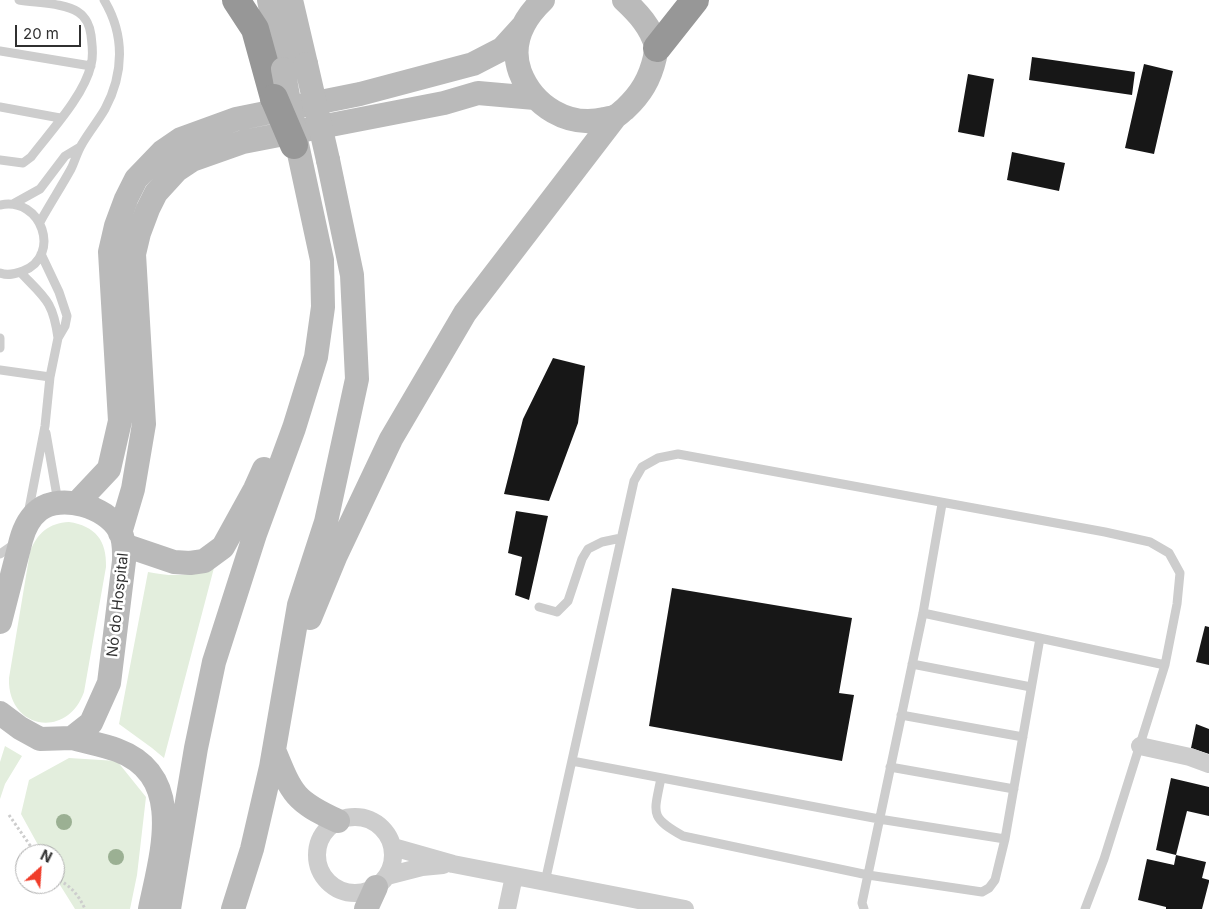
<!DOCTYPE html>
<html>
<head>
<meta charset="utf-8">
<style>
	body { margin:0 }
	#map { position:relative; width:1209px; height:909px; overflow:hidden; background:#fff; font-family:Inter,sans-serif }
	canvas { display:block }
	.north { position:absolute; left:15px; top:844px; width:50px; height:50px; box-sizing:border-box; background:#fff; border:1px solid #acacac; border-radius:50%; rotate:26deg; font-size:14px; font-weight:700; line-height:20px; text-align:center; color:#303030 }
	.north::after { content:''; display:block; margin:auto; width:18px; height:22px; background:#f03c29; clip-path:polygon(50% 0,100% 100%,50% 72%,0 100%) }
	.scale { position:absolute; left:15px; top:25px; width:66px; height:22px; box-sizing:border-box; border:2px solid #303030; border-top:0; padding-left:6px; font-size:15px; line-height:18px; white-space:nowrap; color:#303030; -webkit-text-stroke:4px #fff; paint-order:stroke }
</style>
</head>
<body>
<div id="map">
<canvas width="1209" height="909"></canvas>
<div class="north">N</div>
<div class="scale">20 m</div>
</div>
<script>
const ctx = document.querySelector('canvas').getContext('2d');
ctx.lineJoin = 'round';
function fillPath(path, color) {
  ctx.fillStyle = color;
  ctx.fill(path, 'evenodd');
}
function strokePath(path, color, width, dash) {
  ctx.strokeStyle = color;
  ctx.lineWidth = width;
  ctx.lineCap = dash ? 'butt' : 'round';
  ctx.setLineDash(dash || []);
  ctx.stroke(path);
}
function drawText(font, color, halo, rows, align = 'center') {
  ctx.font = font + ' Inter,sans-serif';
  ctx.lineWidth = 5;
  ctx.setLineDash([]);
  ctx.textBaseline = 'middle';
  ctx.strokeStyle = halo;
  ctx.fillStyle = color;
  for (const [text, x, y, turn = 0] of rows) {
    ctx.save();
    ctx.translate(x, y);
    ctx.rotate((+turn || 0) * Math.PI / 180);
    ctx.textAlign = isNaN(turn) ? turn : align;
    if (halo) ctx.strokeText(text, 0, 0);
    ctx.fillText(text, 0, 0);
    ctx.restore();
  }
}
fillPath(new Path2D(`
	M69,522C95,526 107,540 106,567L84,692C67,740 7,729 9,678L30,552C37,533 49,523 69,522Z
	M215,564L164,758L152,748L119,724L148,572C174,577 191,577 215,564Z
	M5,746L22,756L5,784L0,799V762Z
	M69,758L117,761L146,797L137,875L130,909H75L55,877V854H43L21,814L29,780Z`), '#e3eedd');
fillPath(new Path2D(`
	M1032,57L1135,72L1132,95L1029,80Z
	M1144,64L1173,71L1154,154L1125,148Z
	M968,74L994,79L984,137L958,132Z
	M1012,152L1065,163L1059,191L1007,180Z
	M553,358L585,366L578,423L549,501L504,494L523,419Z
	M516,511L548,516L529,600L515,595L522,557L508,553Z
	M672,588L852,618L839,693L854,695L842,761L649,726Z
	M1205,626L1209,627V665L1196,662Z
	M1196,724L1209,729V754L1191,748Z
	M1171,778L1209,787V816L1187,811L1176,855L1156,850Z
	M1176,855L1206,862L1202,878L1209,880V882L1202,909H1166V907L1138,900L1147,859L1174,865Z`), '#171717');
strokePath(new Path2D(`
	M9,815L36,854
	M55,878C70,885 78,894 85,909`), '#cdcdcd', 3, [2.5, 2.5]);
strokePath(new Path2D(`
	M0,51L91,66
	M0,107L60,118
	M0,160L23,163L31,157C50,132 84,96 91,65C94,55 92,45 91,35C90,27 86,17 78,12C65,3 36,3 19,0
	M13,204L40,189L65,156L80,147
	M0,205C42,196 62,256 23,271C15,274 8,276 0,273
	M40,222C50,204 61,187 71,169C75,161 77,152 82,144C89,132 98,121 105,109C124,73 125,35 104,0
	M41,254L59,292L67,316L65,326L58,338L50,377
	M20,272C45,298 53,301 58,338
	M0,338V348
	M0,370L50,377L45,426L28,514
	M46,433L58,502
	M0,554L16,543
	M539,607L557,612L568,601L582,559L588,549L602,542L621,538
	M923,613L1165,665
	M912,664L1031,687
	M901,715L1023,737
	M572,761L879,819L1005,839
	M890,767L1014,789
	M661,778C654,814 649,817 683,836L868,875L982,892L989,888L995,880L1005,839L1040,638
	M545,882L634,481L642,467L658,458L678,454L1105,532L1150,542L1169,553L1180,573L1177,604L1165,665L1104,859L1085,909
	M864,909L862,903L923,613L942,504`), '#cdcdcd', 9);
strokePath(new Path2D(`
	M1140,746L1190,757L1209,764
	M317 855a38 38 0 1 1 76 0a38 38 0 1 1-76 0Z
	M393,847L453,864L685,909
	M387,876L422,867L443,865
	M507,909L514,876`), '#cdcdcd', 18);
strokePath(new Path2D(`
	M269,0L283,69
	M291,0L306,64
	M543,0C523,19 510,44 520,72C533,106 568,128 605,119C608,118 613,118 616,116C619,115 622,111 625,109C641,94 650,79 655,57C655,53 657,50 656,46C651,27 638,13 624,0
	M77,503L109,469L120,421L110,252L116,226L126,199L136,179L162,152L181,139L236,119L360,94L473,64L502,49L522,27
	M120,533L133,489L144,424L134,254L139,233L148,209L156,193L177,170L192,160L243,142L444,103L478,93L535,98
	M124,545L174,562L190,563L204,561L223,547L255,489L264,469
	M310,618L336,555L391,439L465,313L616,116
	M0,622L21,540C24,529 30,517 39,510C61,493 107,507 119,530C125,539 124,551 124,561L109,683L91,723L72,738L40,739L20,728L0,713
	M72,738C87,742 103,745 117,750C187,776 161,855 150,909
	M274,750C292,794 294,801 338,821
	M169,909L196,748L214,662L255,534L294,428L316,357L323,307L322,260L297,144
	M233,909L252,849L271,767L299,605L326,522L357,379L352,275L328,160
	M366,909L376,887`), '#bababa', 24);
strokePath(new Path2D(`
	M236,0L255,29L274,98
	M657,48L695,0`), '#979797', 28);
strokePath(new Path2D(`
	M306,64L328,160
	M283,69L294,128`), '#bababa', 24);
strokePath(new Path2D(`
	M274,98L294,145`), '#979797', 28);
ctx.fillStyle = '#9bb093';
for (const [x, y] of [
	[64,822],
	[116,857]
]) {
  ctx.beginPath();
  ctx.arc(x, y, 8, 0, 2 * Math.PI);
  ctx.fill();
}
drawText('15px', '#303030', '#fff', [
	["Nó do Hospital",118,605,-84]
]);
</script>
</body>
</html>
